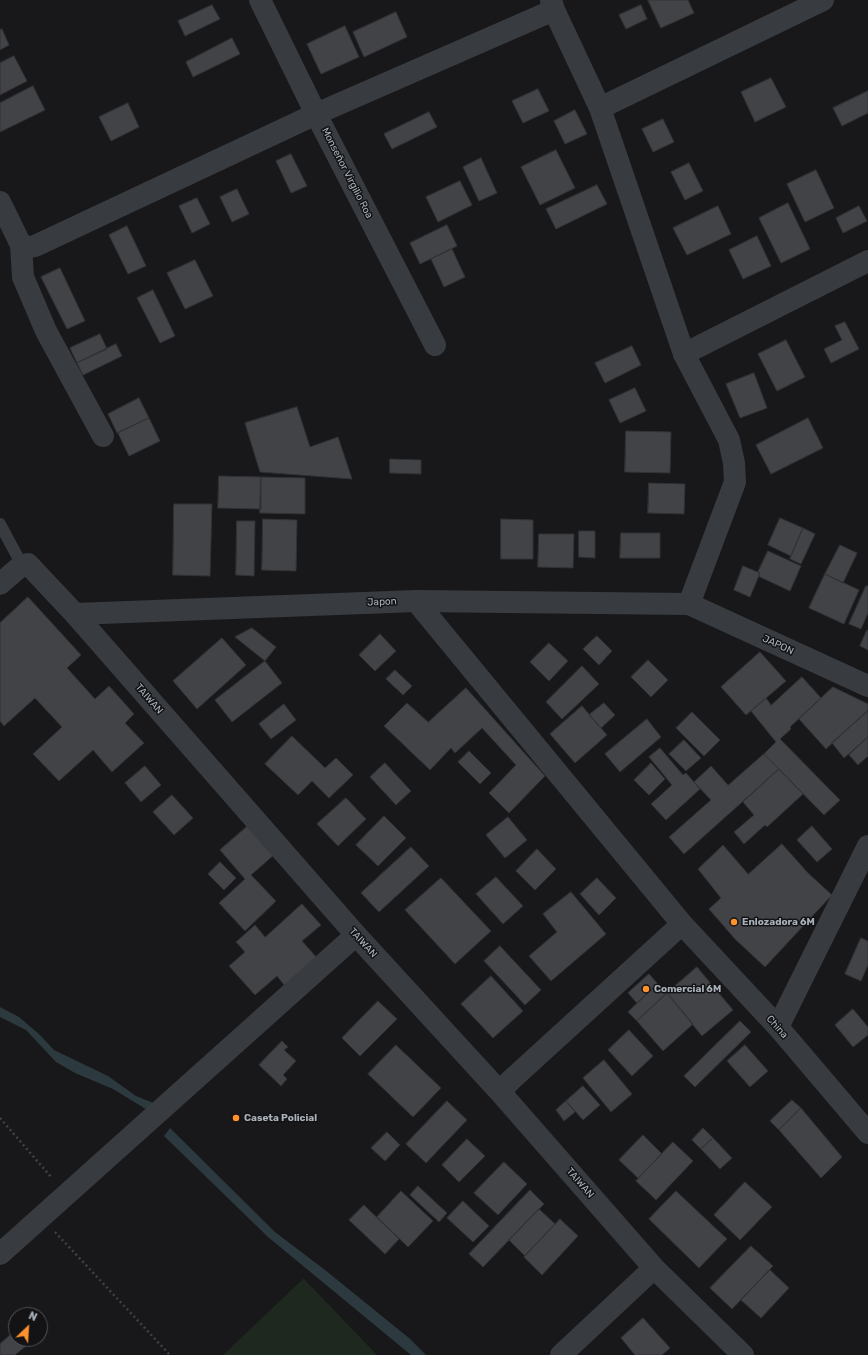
<!DOCTYPE html>
<html>
<head>
<meta charset="utf-8">
<style>
	body { margin:0 }
	#map { position:relative; width:868px; height:1355px; overflow:hidden; background:#18181a; font-family:Rubik,sans-serif }
	canvas { display:block }
	.north { position:absolute; left:8px; top:1307px; width:40px; height:40px; box-sizing:border-box; background:#131315; border:1px solid #4f5357; border-radius:50%; rotate:25deg; font-size:11px; font-weight:700; line-height:16px; text-align:center; color:#a9b2bb }
	.north::after { content:''; display:block; margin:auto; width:14px; height:18px; background:#ff922b; clip-path:polygon(50% 0,100% 100%,50% 72%,0 100%) }
</style>
</head>
<body>
<div id="map">
<canvas width="868" height="1355"></canvas>
<div class="north">N</div>
</div>
<script>
const ctx = document.querySelector('canvas').getContext('2d');
ctx.lineJoin = 'round';
function fillPath(path, color) {
  ctx.fillStyle = color;
  ctx.fill(path, 'evenodd');
}
function strokePath(path, color, width, dash) {
  ctx.strokeStyle = color;
  ctx.lineWidth = width;
  ctx.lineCap = dash ? 'butt' : 'round';
  ctx.setLineDash(dash || []);
  ctx.stroke(path);
}
function drawText(font, color, halo, rows, align = 'center') {
  ctx.font = font + ' Rubik,sans-serif';
  ctx.lineWidth = 3;
  ctx.setLineDash([]);
  ctx.textBaseline = 'middle';
  ctx.strokeStyle = halo;
  ctx.fillStyle = color;
  for (const [text, x, y, turn = 0] of rows) {
    ctx.save();
    ctx.translate(x, y);
    ctx.rotate((+turn || 0) * Math.PI / 180);
    ctx.textAlign = isNaN(turn) ? turn : align;
    if (halo) ctx.strokeText(text, 0, 0);
    ctx.fillText(text, 0, 0);
    ctx.restore();
  }
}
fillPath(new Path2D(`
	M304,1279L377,1355H223L303,1279Z`), '#1f281f');
fillPath(new Path2D(`
	M0,1007L19,1017L39,1034L54,1050L108,1076L136,1096L156,1104L149,1111L113,1089L75,1073L56,1062L26,1030L0,1017Z
	M170,1128L275,1232L325,1270L409,1338L426,1355H411L268,1237L164,1136Z`), '#2c3a3f');
const building = new Path2D(`
	M648,0H688L694,13L661,28Z
	M212,5L220,19L185,36L178,21Z
	M641,5L647,19L626,29L619,15Z
	M396,12L407,37L364,57L353,32Z
	M345,26L359,57L321,74L307,44Z
	M2,29L9,45L0,50V30Z
	M232,38L240,54L193,77L186,62Z
	M14,56L27,81L0,95V63Z
	M771,78L786,107L755,122L741,92Z
	M33,86L45,110L0,132V103Z
	M538,89L549,111L523,123L512,101Z
	M868,91V113L842,126L833,108Z
	M128,103L139,127L111,141L99,117Z
	M575,110L587,134L565,144L554,121Z
	M429,112L437,127L392,149L384,134Z
	M663,119L674,142L653,152L642,129Z
	M556,150L575,188L540,205L521,167Z
	M291,154L307,186L291,193L276,161Z
	M481,158L497,193L479,201L463,167Z
	M689,163L703,191L685,200L671,172Z
	M816,170L834,208L805,222L787,184Z
	M460,181L472,205L438,222L426,197Z
	M597,185L607,204L556,229L546,209Z
	M237,189L249,214L232,222L220,197Z
	M197,198L210,224L192,233L179,206Z
	M788,203L810,249L781,263L759,218Z
	M718,206L731,234L687,255L673,228Z
	M859,206L867,221L843,233L836,218Z
	M447,225L457,246L420,264L410,243Z
	M127,226L146,266L128,274L109,235Z
	M757,236L771,266L743,279L729,250Z
	M452,249L465,277L444,287L431,259Z
	M195,260L213,296L185,309L167,273Z
	M60,268L85,321L67,329L41,277Z
	M153,290L175,336L160,343L137,298Z
	M845,322L859,349L831,363L824,349L842,340L835,326Z
	M100,334L107,349L77,363L70,348Z
	M786,340L805,377L777,391L758,354Z
	M116,344L122,356L83,375L77,363Z
	M632,346L641,365L605,383L595,363Z
	M754,373L767,408L740,418L726,384Z
	M635,388L646,411L620,423L609,400Z
	M139,398L149,418L117,433L108,414Z
	M297,407L310,447L338,437L352,479L260,472L245,423Z
	M149,418L160,441L129,456L118,433Z
	M808,418L823,448L771,474L756,445Z
	M626,431L671,432L670,473L625,472Z
	M390,459L421,460V474L390,473Z
	M219,476L261,477V509L218,508Z
	M261,477L305,478V514L260,513Z
	M649,483L685,484L684,514L648,513Z
	M174,504H212L210,576L173,575Z
	M780,518L803,528L791,556L768,545Z
	M263,519L297,520L296,571L262,570Z
	M501,519L533,520V559H501Z
	M237,521H255L254,576L236,575Z
	M803,528L815,534L801,564L790,559Z
	M579,531H595V558L579,557Z
	M621,533H660V558H620Z
	M539,534H574L573,568L538,567Z
	M840,545L857,553L843,583L825,574Z
	M768,551L801,566L790,591L758,576L760,573L758,572Z
	M743,566L760,573L750,597L734,590Z
	M825,574L859,590L844,624L809,608Z
	M866,586H868V613L861,629L849,624Z
	M28,597L81,655L67,668L95,699L109,686L134,714L125,723L144,743L112,772L93,750L59,781L33,754L62,727L35,698L4,726L0,721V623Z
	M252,628L276,647L265,661L235,637Z
	M867,630L868,631V650L860,646Z
	M380,634L396,651L375,671L359,655Z
	M597,636L612,651L599,665L583,649Z
	M222,638L246,665L197,709L173,681Z
	M549,643L568,661L549,681L530,662Z
	M760,652L786,681L746,715L721,687Z
	M648,660L668,680L651,697L631,677Z
	M265,661L282,683L232,722L215,700Z
	M582,666L599,684L562,719L546,702Z
	M395,670L412,686L403,695L386,679Z
	M802,677L821,698L790,727L791,729L780,739L840,800L824,815L764,754L776,742L751,711L766,698L771,705Z
	M833,687L868,704V710L826,749L799,719Z
	M466,688L545,776L509,813L489,793L516,765L482,728L455,753L451,748L430,770L384,726L407,703L428,722Z
	M604,703L615,715L601,728L589,715Z
	M284,704L296,720L271,739L259,724Z
	M582,706L607,735L575,763L550,734Z
	M868,711V737L844,758L832,743Z
	M692,712L720,740L704,756L676,728Z
	M647,719L661,737L620,772L605,754Z
	M292,736L325,768L336,758L353,775L329,798L312,781L298,795L265,764Z
	M868,737V756L858,765L849,755Z
	M684,740L701,758L686,771L669,754Z
	M660,748L683,775L686,773L700,789L666,820L651,804L672,785L649,757Z
	M469,751L491,773L480,784L458,762Z
	M764,754L779,769L684,854L669,837L711,800L694,782L711,766L728,785Z
	M385,763L411,791L396,805L370,777Z
	M651,763L665,779L649,795L634,780Z
	M145,766L161,785L141,802L125,783Z
	M779,769L803,794L767,827L765,825L744,844L734,832L754,815L743,802Z
	M172,795L193,818L174,835L153,812Z
	M346,798L366,819L338,846L317,824Z
	M384,816L406,838L378,866L356,845Z
	M508,817L527,840L505,858L486,835Z
	M250,824L276,853L251,875L276,901L245,931L219,903L245,879L220,850Z
	M812,826L832,849L817,862L797,840Z
	M782,844L808,873L832,895L765,967L735,939L709,909L721,898L698,869L723,845L748,874Z
	M411,847L429,866L379,912L361,893Z
	M537,849L556,869L535,890L516,871Z
	M220,862L236,878L224,890L208,874Z
	M496,877L523,906L503,924L476,894Z
	M441,878L491,931L455,964L405,910Z
	M597,878L616,898L599,915L580,894Z
	M571,892L606,934L551,981L529,956L557,932L543,914Z
	M302,904L321,925L302,941L317,958L285,986L277,976L255,995L229,966L245,952L236,942L255,925L265,937Z
	M861,938L868,941V965L861,981L845,974Z
	M500,946L541,990L525,1005L484,961Z
	M697,967L733,1010L702,1036L667,993Z
	M649,974L658,984L637,1003L628,993Z
	M491,976L523,1011L493,1038L461,1004Z
	M658,984L667,993L637,1021L628,1012Z
	M667,993L693,1024L663,1051L637,1021Z
	M378,1001L397,1019L360,1056L342,1038Z
	M853,1009L868,1027V1035L853,1047L835,1025Z
	M740,1021L751,1032L695,1087L684,1076Z
	M629,1030L653,1056L632,1076L608,1050Z
	M282,1041L288,1047L284,1050L296,1061L283,1075L287,1079L281,1086L259,1065Z
	M396,1045L441,1088L413,1117L368,1074Z
	M745,1045L768,1071L750,1087L727,1061Z
	M604,1060L632,1094L611,1112L583,1078Z
	M583,1086L600,1105L583,1120L566,1101Z
	M792,1100L801,1108L779,1130L770,1121Z
	M447,1101L467,1120L426,1163L406,1144Z
	M566,1101L575,1112L564,1121L556,1110Z
	M801,1108L842,1157L821,1178L779,1130Z
	M703,1128L713,1138L701,1149L692,1140Z
	M387,1132L400,1145L385,1161L371,1148Z
	M643,1135L662,1154L638,1178L619,1160Z
	M713,1138L732,1158L720,1169L701,1149Z
	M467,1139L485,1156L459,1182L442,1165Z
	M673,1142L693,1161L656,1200L636,1181Z
	M504,1162L527,1184L498,1215L474,1193Z
	M745,1182L772,1207L740,1240L714,1215Z
	M418,1186L447,1213L439,1222L410,1195Z
	M530,1190L544,1204L483,1267L469,1254Z
	M401,1191L433,1221L408,1247L377,1217Z
	M676,1191L727,1239L699,1268L649,1219Z
	M463,1201L489,1226L473,1242L447,1218Z
	M364,1205L399,1239L385,1254L349,1220Z
	M539,1209L555,1224L525,1256L509,1240Z
	M560,1219L578,1236L542,1275L524,1257Z
	M751,1246L773,1266L732,1309L710,1288Z
	M770,1270L789,1288L761,1318L741,1300Z
	M643,1318L670,1348L662,1355H635L621,1338Z
	M16,1330V1339L33,1340L15,1355H0V1344Z`);
fillPath(building, '#424347');
strokePath(building, '#313236', 1);
strokePath(new Path2D(`
	M0,1118L52,1178
	M55,1232L170,1355`), '#3e4246', 2.5, [2, 3]);
strokePath(new Path2D(`
	M0,524L22,565`), '#383b3f', 12);
strokePath(new Path2D(`
	M260,0L316,114L435,345
	M551,0L554,10L600,108L684,354
	M600,108L823,0
	M0,202L21,245L23,277L46,331L103,436
	M21,245L29,247L35,246L316,114L554,10
	M416,601L682,924L778,1027L868,1133
	M689,604L868,686
	M75,614L356,935L500,1092L654,1268L743,1355
	M778,1027L868,846
	M500,1092L510,1081L682,924
	M0,1254L356,935
	M561,1355L654,1268`), '#383b3f', 22);
strokePath(new Path2D(`
	M0,584L22,565L28,564L75,614L416,601L689,604L735,482L734,463L729,440L684,354L868,261`), '#383b3f', 22);
for (const [x, y, r, color] of [
	[734,922,4,"#ff922b"],
	[646,989,4,"#ff922b"],
	[236,1118,4,"#ff922b"]
]) {
  const dot = new Path2D();
  dot.arc(x, y, r, 0, 2 * Math.PI);
  ctx.fillStyle = color;
  ctx.fill(dot);
  strokePath(dot, '#131315', 1.5);
}
drawText('10px', '#a9b2bb', '#131315', [
	["Monseñor Virgilio Roa",347,173,63],
	["Japon",382,602,-2],
	["JAPON",778,645,25],
	["TAIWAN",149,699,49],
	["TAIWAN",363,943,48],
	["China",777,1027,48],
	["TAIWAN",580,1183,49]
]);
drawText('bold 10px', '#a9b2bb', '#131315', [
	["Enlozadora 6M",742,922],
	["Comercial 6M",654,989],
	["Caseta Policial",244,1118]
], 'left');
</script>
</body>
</html>
